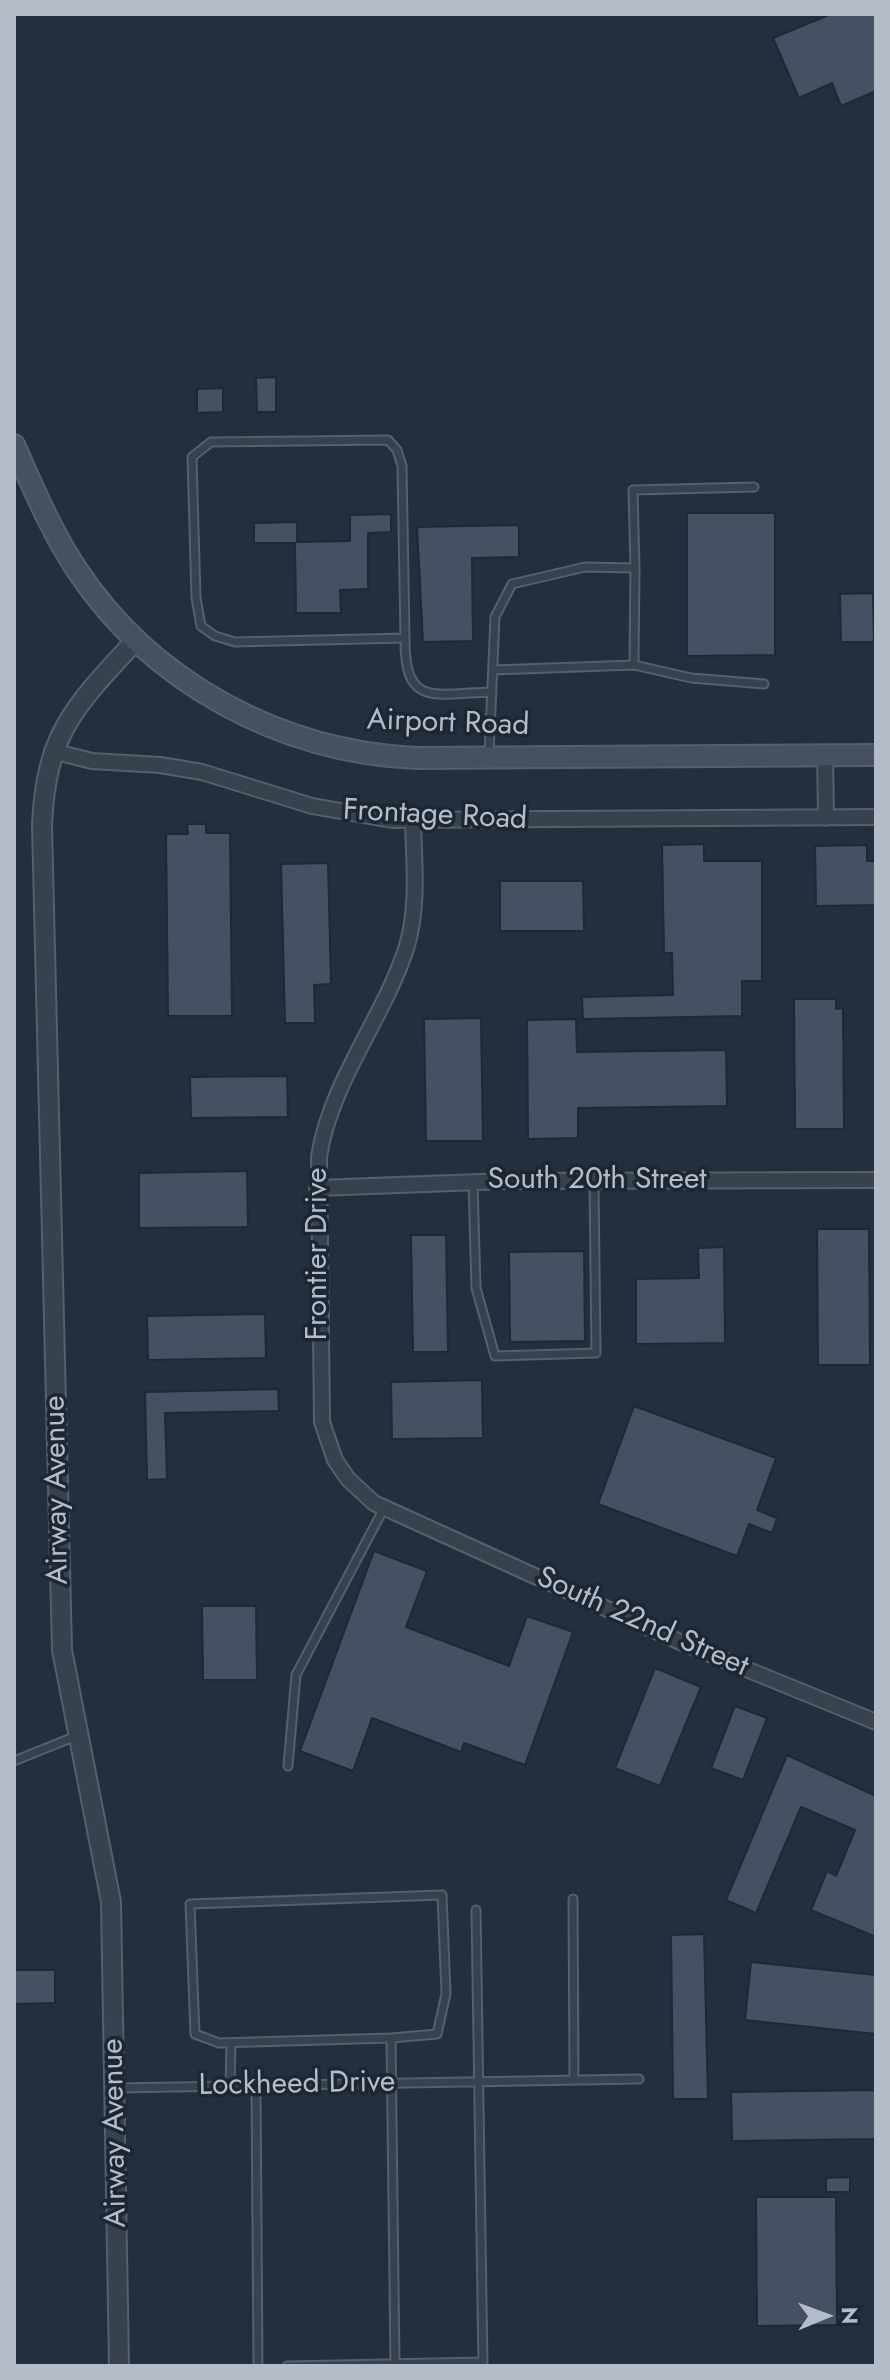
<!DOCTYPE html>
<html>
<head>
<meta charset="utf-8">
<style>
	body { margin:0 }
	#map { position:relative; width:890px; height:2380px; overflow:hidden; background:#242f3e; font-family:Jost,sans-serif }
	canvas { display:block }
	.frame { position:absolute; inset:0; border:16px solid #b4bcc9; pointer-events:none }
	.north { position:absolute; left:786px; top:2276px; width:80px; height:80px; -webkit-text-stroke:6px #1d2633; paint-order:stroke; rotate:89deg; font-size:22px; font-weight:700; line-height:32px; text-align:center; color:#b4bcc9 }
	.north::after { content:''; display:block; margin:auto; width:28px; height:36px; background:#b4bcc9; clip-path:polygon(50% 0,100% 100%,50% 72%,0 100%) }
</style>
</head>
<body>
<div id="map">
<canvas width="890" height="2380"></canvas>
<div class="frame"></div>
<div class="north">N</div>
</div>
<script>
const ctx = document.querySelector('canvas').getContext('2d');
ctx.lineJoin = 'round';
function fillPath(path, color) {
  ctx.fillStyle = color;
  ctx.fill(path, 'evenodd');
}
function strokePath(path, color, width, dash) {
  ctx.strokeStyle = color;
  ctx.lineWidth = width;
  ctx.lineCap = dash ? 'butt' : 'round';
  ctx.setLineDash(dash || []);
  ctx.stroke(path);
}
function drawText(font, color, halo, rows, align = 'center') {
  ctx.font = font + ' Jost,sans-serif';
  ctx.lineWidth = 7;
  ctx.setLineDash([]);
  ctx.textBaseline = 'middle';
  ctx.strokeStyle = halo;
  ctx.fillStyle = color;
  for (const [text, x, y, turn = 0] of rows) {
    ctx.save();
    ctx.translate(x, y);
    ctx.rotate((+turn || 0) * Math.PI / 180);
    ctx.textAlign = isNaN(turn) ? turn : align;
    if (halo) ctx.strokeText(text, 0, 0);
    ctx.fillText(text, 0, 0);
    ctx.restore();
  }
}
const building = new Path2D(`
	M831,14H876V91L841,106L832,83L799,98L773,38Z
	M276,377V412H257L256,378Z
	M223,388V412L197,413V389Z
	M687,513H775V655L687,656Z
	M391,514V532L368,533V589L340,590L341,613H296L295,543H254V523L297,522V542L350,541V515Z
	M519,525V557L472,558L473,641L423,642L417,527Z
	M873,593L874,642H841L840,594Z
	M187,824H206V833H230L232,1016H168L166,834H188Z
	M704,844V861H762V981H742V1016L583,1019L582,997L673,995L672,953H664L662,845Z
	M867,845V861H876V905L816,906L815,846Z
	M328,863L331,984L314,985L315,1023H285L281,864Z
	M500,881H583L584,931H500Z
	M794,999H836V1009L843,1008L844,1129H795Z
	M481,1018L483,1141H426L424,1019Z
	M576,1019L577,1052L726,1050L727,1106L578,1108V1138L528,1139L527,1020Z
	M287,1076L288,1117L191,1118L190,1077Z
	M247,1171L248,1227L139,1228V1173Z
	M817,1229H869L870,1365H818Z
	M411,1235H446L448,1352H413Z
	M724,1247L725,1343L636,1344V1279L699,1278L698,1248Z
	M584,1251L585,1341L510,1342L509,1252Z
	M265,1314L266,1358L148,1360L147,1316Z
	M482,1380L483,1438L392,1439L391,1382Z
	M278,1389L279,1411L165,1413L167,1479L147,1480L145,1392Z
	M634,1406L776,1458L757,1510L777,1518L772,1533L749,1524L737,1556L598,1504Z
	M374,1551L427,1571L406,1627L509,1666L527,1616L573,1632L525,1765L464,1743L461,1752L372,1718L353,1771L300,1751Z
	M202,1606H256L257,1680H203Z
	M655,1668L701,1687L660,1786L615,1768Z
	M735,1706L767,1718L743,1780L711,1768Z
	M787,1755L876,1796V1937L811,1910L827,1871L836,1876L855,1830L801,1807L756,1913L726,1900Z
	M704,1934L708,2099H673L671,1935Z
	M751,1962L876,1975V2034L745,2020Z
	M14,1970H55V2003L14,2004Z
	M876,2090V2139L732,2141L731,2092Z
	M850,2177V2192H826V2178Z
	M756,2197H836L837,2325L757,2326Z`);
fillPath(building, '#455162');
strokePath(building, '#1f2835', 2);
const service = new Path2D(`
	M635,568L633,490L754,487
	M405,638L235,642L215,636L201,626L196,598L192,457L211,442L388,440L397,450L402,466L405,638C404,709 435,693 492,692
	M634,665L691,678L764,684
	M489,754L495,617L512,584L585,567L635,568L634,665L493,670
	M473,1182L476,1288L495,1356L596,1353L594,1180
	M14,1761L76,1736
	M288,1766L296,1675L384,1508
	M573,1899L574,2080
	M476,1910L483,2366
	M391,2038L219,2043L195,2034L190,1904L442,1895L446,1994L437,2034L391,2038L395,2363
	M230,2086L231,2043
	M256,2086L258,2366
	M117,2088L639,2079
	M287,2366L483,2362`);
const minor = new Path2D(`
	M52,751L92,761L160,765L202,772L312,806L392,820L876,817
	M825,756L826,818
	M413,821C414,863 419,908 406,949C383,1019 330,1083 319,1157L322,1422L335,1460L348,1479L374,1503L680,1642L876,1722
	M317,1188L507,1181L876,1180`);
const tertiary = new Path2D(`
	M119,2366L111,1902L62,1650L42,825C46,732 76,705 136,640`);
const secondary = new Path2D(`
	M14,445C33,487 51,531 77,570C152,683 281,752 416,758L876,755`);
strokePath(service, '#565f6c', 11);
strokePath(minor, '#565f6c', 18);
strokePath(tertiary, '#565f6c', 22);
strokePath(secondary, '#565f6c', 24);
strokePath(service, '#38414e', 7);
strokePath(minor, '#38414e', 14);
strokePath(tertiary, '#38414e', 18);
strokePath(secondary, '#465061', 20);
drawText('30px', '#b4bcc9', '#1d2633', [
	["Airport Road",448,724,2],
	["Frontage Road",435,816,3],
	["South 20th Street",597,1181],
	["Frontier Drive",319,1254,-90],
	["Airway Avenue",58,1490,-91],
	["South 22nd Street",642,1623,24],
	["Lockheed Drive",297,2085,-1],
	["Airway Avenue",116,2133,-91]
]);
</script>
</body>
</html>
